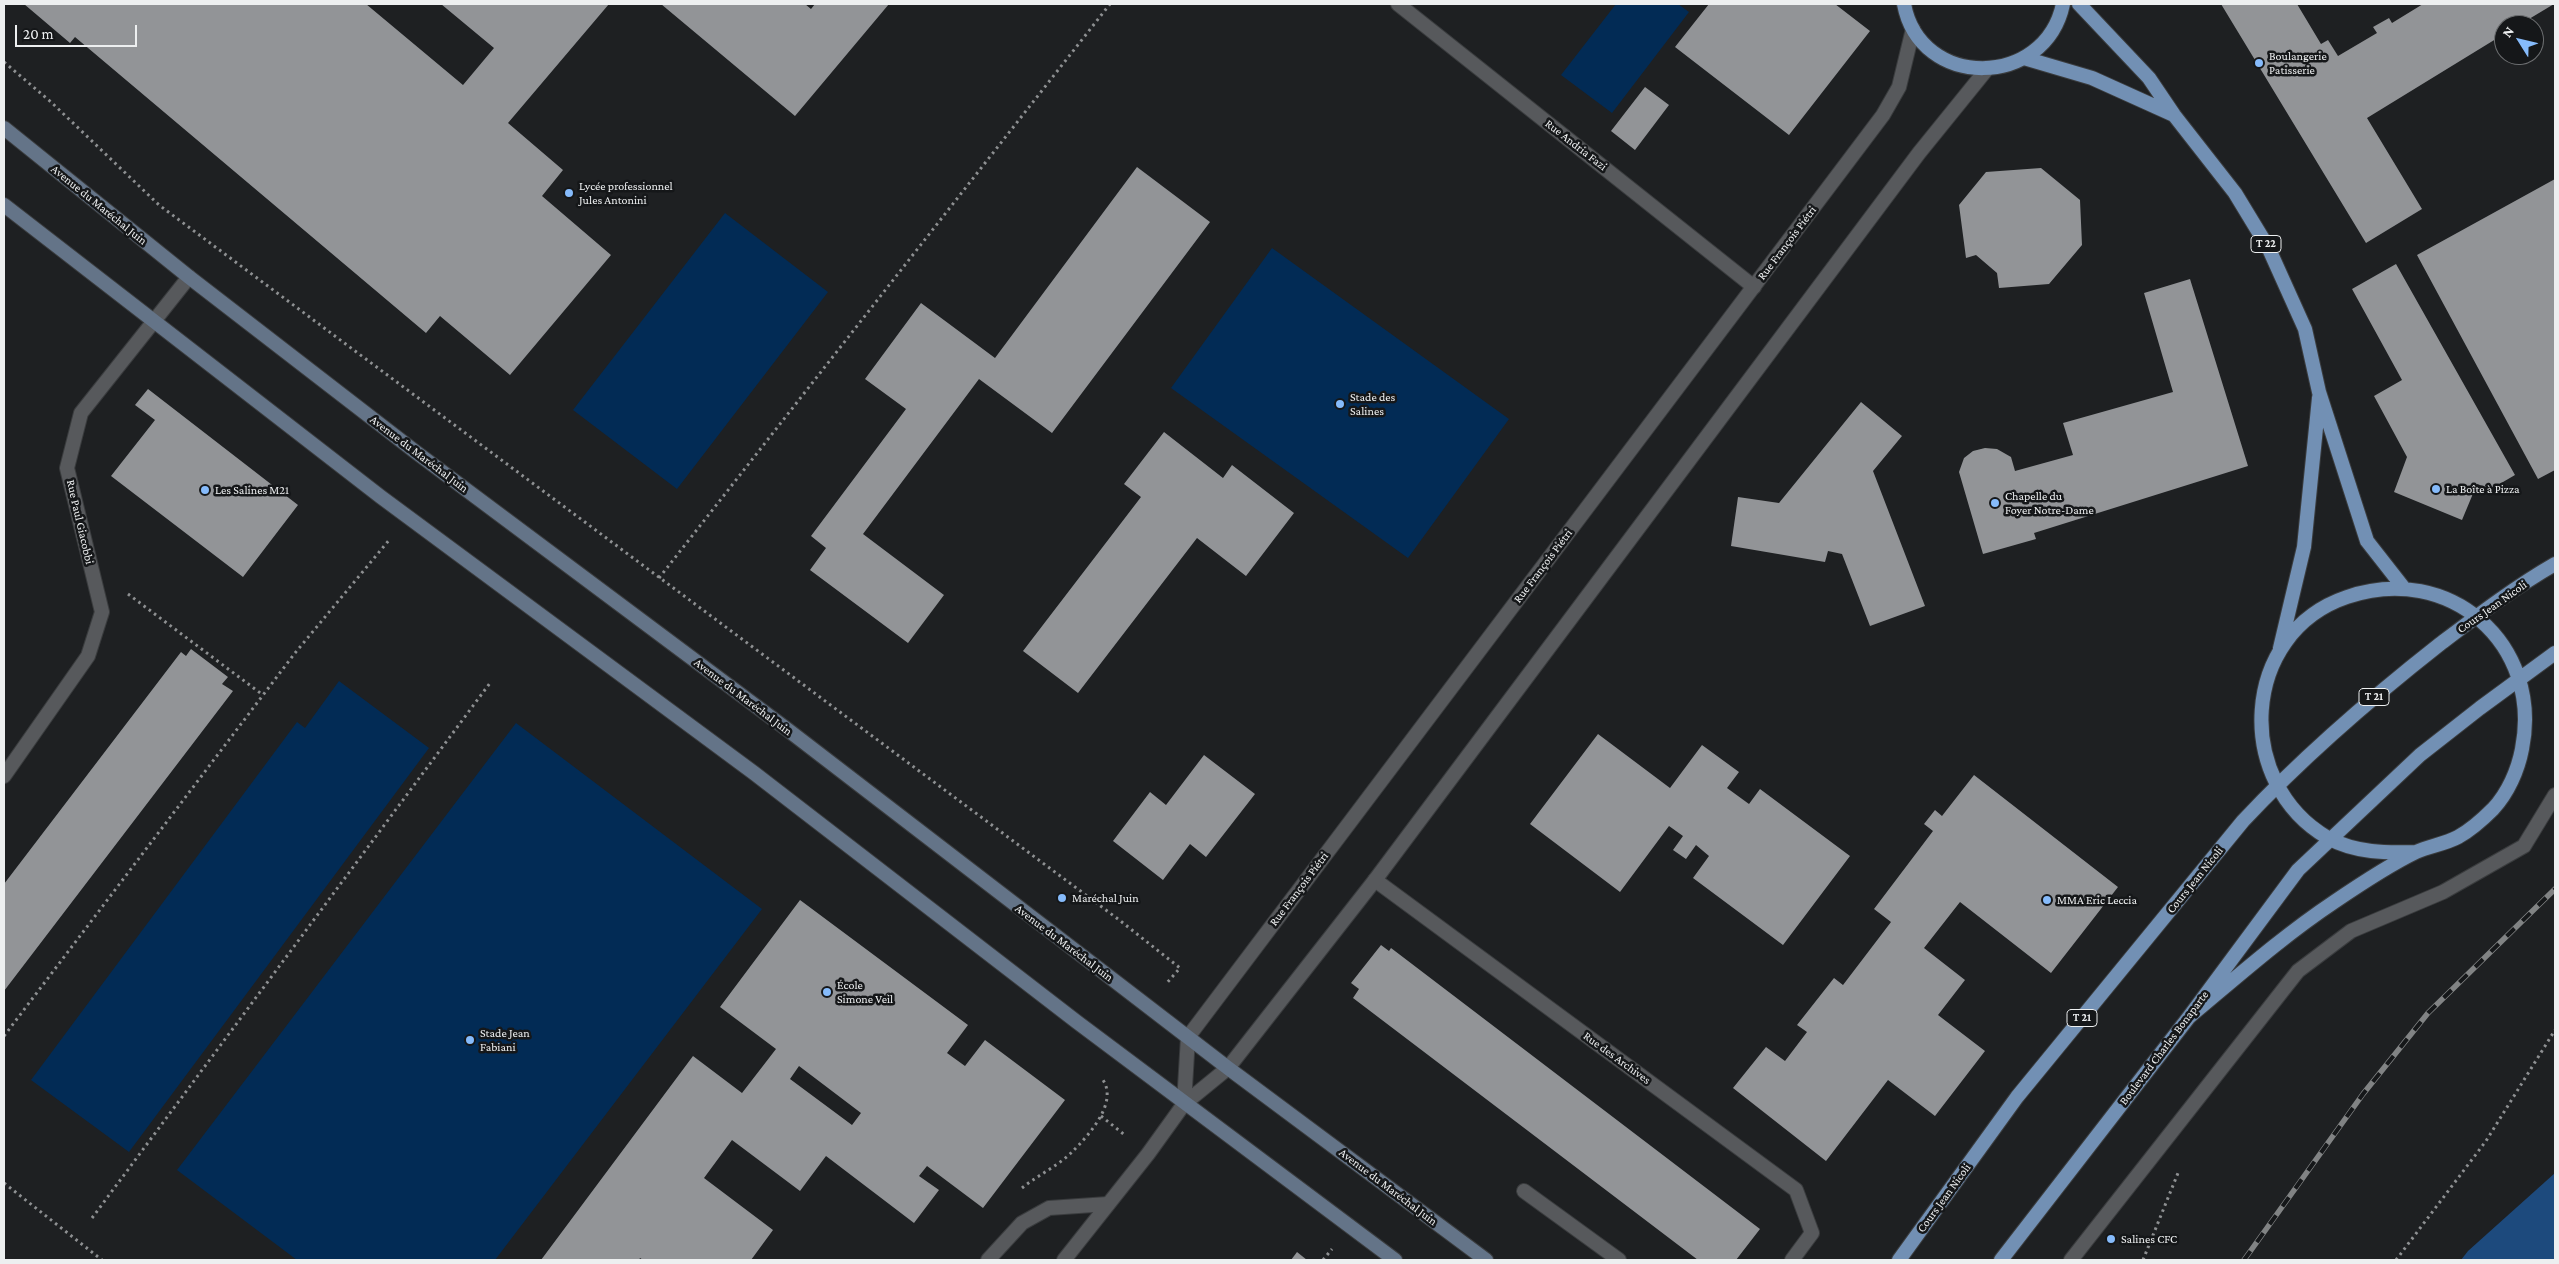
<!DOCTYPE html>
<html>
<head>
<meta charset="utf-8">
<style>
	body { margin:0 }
	#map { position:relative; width:2559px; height:1264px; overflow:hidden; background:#1e2022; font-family:"Crimson Pro",serif }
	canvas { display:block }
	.frame { position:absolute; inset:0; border:5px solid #edeff0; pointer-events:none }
	.north { position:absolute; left:2494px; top:15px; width:50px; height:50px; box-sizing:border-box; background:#151719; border:1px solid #6b6d6f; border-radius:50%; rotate:306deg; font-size:14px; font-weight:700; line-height:20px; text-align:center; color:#edeff0 }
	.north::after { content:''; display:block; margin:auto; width:18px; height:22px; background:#86bbfb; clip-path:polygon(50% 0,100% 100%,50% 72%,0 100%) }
	.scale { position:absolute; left:15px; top:25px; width:122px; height:22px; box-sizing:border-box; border:2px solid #edeff0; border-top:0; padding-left:6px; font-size:15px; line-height:18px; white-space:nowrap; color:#edeff0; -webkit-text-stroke:4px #151719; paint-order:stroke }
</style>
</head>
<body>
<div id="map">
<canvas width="2559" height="1264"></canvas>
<div class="frame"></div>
<div class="north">N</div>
<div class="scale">20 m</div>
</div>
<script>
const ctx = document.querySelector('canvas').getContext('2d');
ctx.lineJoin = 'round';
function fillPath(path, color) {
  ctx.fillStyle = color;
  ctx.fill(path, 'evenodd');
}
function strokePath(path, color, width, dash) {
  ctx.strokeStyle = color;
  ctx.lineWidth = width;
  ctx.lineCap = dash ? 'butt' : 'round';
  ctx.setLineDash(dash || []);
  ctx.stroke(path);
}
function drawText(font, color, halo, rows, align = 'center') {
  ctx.font = font + ' "Crimson Pro",serif';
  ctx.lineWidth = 5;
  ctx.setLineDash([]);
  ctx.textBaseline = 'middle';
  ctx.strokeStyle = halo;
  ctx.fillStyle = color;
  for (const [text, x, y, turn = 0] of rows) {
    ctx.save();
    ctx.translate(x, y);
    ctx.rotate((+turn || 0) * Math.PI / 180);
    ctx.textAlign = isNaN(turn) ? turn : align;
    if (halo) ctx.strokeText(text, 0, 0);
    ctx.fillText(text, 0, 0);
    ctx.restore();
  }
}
fillPath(new Path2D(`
	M1616,4H1678L1689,12L1612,113L1561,75Z
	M725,213L828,292L677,489L573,410Z
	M1272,248L1509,419L1408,558L1171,388Z
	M339,681L429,748L129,1152L31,1080L297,722L305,728Z
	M516,723L762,909L495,1260H297L177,1170Z`), '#022b55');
fillPath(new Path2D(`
	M2555,1173V1260H2461L2468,1251Z`), '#1d4a7d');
fillPath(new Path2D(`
	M24,4H366L463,85L494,48L441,4H609L508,123L563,170L542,196L611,255L510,375L440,316L426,333L75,37L70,43Z
	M661,4H805L811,9L815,4H889L795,116Z
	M1709,4H1835L1870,31L1789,135L1675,47Z
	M2221,4H2297L2321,44L2328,40L2338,56L2377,33L2373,27L2389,18L2392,23L2423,4H2554L2519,25H2504V34L2367,118L2422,209L2366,243Z
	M1645,87L1669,105L1635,150L1611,131Z
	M1137,167L1210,222L1052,433L979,379L863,534L944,595L908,643L810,570L826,548L811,536L906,409L865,379L921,303L995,358Z
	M2041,168L2080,200L2082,245L2049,284L1999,288L1997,273L1976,255L1966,258L1959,205L1986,172Z
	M2555,179V470L2538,479L2417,255Z
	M2396,264L2515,475L2491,489L2477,484L2462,520L2394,492L2407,457L2374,396L2402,380L2352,289Z
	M2190,279L2248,466L2034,533L2036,539L1983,554L1959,472L1964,458L1973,451L1985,448L1997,449L2011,457L2015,471L2073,455L2063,423L2173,392L2144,293Z
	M148,389L298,505L243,577L111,476L155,420L135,405Z
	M1861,402L1902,436L1873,471L1925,606L1870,626L1842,554L1828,551L1825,562L1731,546L1738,497L1779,503Z
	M1164,432L1223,478L1232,465L1294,513L1246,576L1197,538L1078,693L1023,651L1141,497L1124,484Z
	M191,649L228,677L222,684L233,691L4,991V884L181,652L186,656Z
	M1598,734L1670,788L1702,745L1739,772L1727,788L1749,804L1760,789L1850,856L1783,945L1693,878L1709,856L1696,845L1686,859L1673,850L1683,836L1669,826L1620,892L1530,824Z
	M1204,755L1255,794L1206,857L1190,844L1163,880L1113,841L1150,792L1166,805Z
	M1974,775L2118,887L2051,973L1960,902L1924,948L1965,980L1938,1015L1985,1051L1935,1116L1888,1080L1826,1161L1733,1088L1766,1047L1785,1061L1807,1032L1797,1025L1834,978L1843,985L1891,922L1874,909L1933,831L1924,824L1935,810L1942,816Z
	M800,900L968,1025L947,1053L965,1066L985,1040L1065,1100L983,1208L927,1166L919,1176L939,1190L914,1223L826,1156L800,1191L732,1140L704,1178L773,1230L751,1260H643L640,1258L639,1260H541L693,1056L742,1093L776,1049L720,1007ZM799,1066L861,1113L852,1125L790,1079Z
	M1381,945L1389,951L1391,948L1760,1229L1736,1260H1698L1353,998L1359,989L1351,983Z
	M1297,1252L1307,1260H1291Z`), '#929497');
const service = new Path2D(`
	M1524,1191L1619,1260
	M988,1260L1022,1223L1049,1208L1108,1204`);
const minor = new Path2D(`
	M1398,4L1754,287
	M4,776L88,656L102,612L67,468L81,413L189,277
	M1375,880L1796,1190L1812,1233L1792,1260
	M2071,1260L2298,971L2351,931L2443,892L2524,846L2555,795`);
const tertiary = new Path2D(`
	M1184,1104L1188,1037L1883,115L1899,87L1913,29
	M1064,1260L1148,1154L1184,1104L1228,1068L1375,880L1919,153L1987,69`);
const secondary = new Path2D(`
	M4,128L189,277L417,453L788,730L1228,1068L1486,1260
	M4,205L381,497L754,773L1077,1022L1395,1260`);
const primary = new Path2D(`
	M1904,4C1920,90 2045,89 2063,4
	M2079,4L2149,78L2174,115L2235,193L2269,249L2305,329L2319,392L2367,541L2403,587
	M2024,58L2092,78L2174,115
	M2280,648L2304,547L2319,398
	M2189,1017C2237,977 2283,936 2334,902C2359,885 2389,865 2416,852C2429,846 2445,844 2458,837C2469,831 2484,818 2493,809C2508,793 2518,770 2522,749C2543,644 2449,562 2347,597C2240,633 2233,783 2328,838C2356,853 2386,853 2416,852
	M1899,1260L2017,1097L2243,821C2303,757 2370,699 2440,644C2477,616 2515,587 2555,564
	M2001,1260L2189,1017L2298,870L2420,755L2480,708L2555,653`);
strokePath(service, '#3a3c3e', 16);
strokePath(minor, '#3a3c3e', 16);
strokePath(tertiary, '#3a3c3e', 16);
strokePath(secondary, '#3a3c3e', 16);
strokePath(primary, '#3a3c3e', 16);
strokePath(new Path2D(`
	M4,62L51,102L159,205L1118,919L1180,968L1166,984
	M659,578L1110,4
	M128,594L263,695
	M4,1036L295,653L390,539
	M1101,1116L1126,1136
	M4,1183L102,1260
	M1022,1188C1038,1175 1058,1166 1072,1152C1089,1135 1118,1103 1103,1080
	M92,1218L490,683
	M1323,1260L1332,1249
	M2143,1260L2178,1173
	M2396,1260L2486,1141L2555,1030`), '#8e9092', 3, [2.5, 4]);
strokePath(service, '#57595c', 14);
strokePath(minor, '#57595c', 14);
strokePath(tertiary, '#57595c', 14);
strokePath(secondary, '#647488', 14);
strokePath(primary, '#7290b4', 14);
const rail = new Path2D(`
	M2244,1260L2363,1094L2428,1013L2555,889`);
strokePath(rail, '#818384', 5.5);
strokePath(rail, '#151719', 4, [11]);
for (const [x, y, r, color] of [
	[2259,63,5,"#86bbfb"],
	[569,193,5,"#86bbfb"],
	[1340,404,5,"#86bbfb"],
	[2436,489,5,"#86bbfb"],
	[205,490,5,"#86bbfb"],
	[1995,503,5,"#86bbfb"],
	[1062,898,5,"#86bbfb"],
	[2047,900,5,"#86bbfb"],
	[827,992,5,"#86bbfb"],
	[470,1040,5,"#86bbfb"],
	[2111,1239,5,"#86bbfb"]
]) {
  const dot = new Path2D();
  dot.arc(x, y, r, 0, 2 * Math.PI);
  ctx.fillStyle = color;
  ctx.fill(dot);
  strokePath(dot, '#151719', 2);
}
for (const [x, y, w] of [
	[2266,244,30],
	[2374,697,30],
	[2082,1018,30]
]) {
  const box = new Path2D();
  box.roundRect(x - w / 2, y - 8.5, w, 17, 4);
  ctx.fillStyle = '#151719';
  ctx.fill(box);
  strokePath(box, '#edeff0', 1);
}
drawText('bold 11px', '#edeff0', null, [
	["T 22",2266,244],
	["T 21",2374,697],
	["T 21",2082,1018]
]);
drawText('12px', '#edeff0', '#151719', [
	["Boulangerie",2269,56],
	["Patisserie",2269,70],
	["Lycée professionnel",579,186],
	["Jules Antonini",579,200],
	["Stade des",1350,397],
	["Salines",1350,411],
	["La Boîte à Pizza",2446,489],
	["Les Salines M21",215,490],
	["Chapelle du",2005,496],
	["Foyer Notre-Dame",2005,510],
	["Maréchal Juin",1072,898],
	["MMA Eric Leccia",2057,900],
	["École",837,985],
	["Simone Veil",837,999],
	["Stade Jean",480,1033],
	["Fabiani",480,1047],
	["Salines CFC",2121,1239]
], 'left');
drawText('12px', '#edeff0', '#151719', [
	["Rue Andria Fazi",1576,145,38],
	["Avenue du Maréchal Juin",99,205,39],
	["Rue François Piétri",1787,243,-53],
	["Avenue du Maréchal Juin",419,454,37],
	["Rue Paul Giacobbi",80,522,77],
	["Rue François Piétri",1543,566,-53],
	["Cours Jean Nicoli",2492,607,-35],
	["Avenue du Maréchal Juin",743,697,37],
	["Cours Jean Nicoli",2195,880,-51],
	["Rue François Piétri",1299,889,-53],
	["Avenue du Maréchal Juin",1064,943,37],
	["Boulevard Charles Bonaparte",2164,1048,-53],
	["Rue des Archives",1617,1058,36],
	["Avenue du Maréchal Juin",1388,1187,37],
	["Cours Jean Nicoli",1944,1198,-54]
]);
</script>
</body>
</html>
